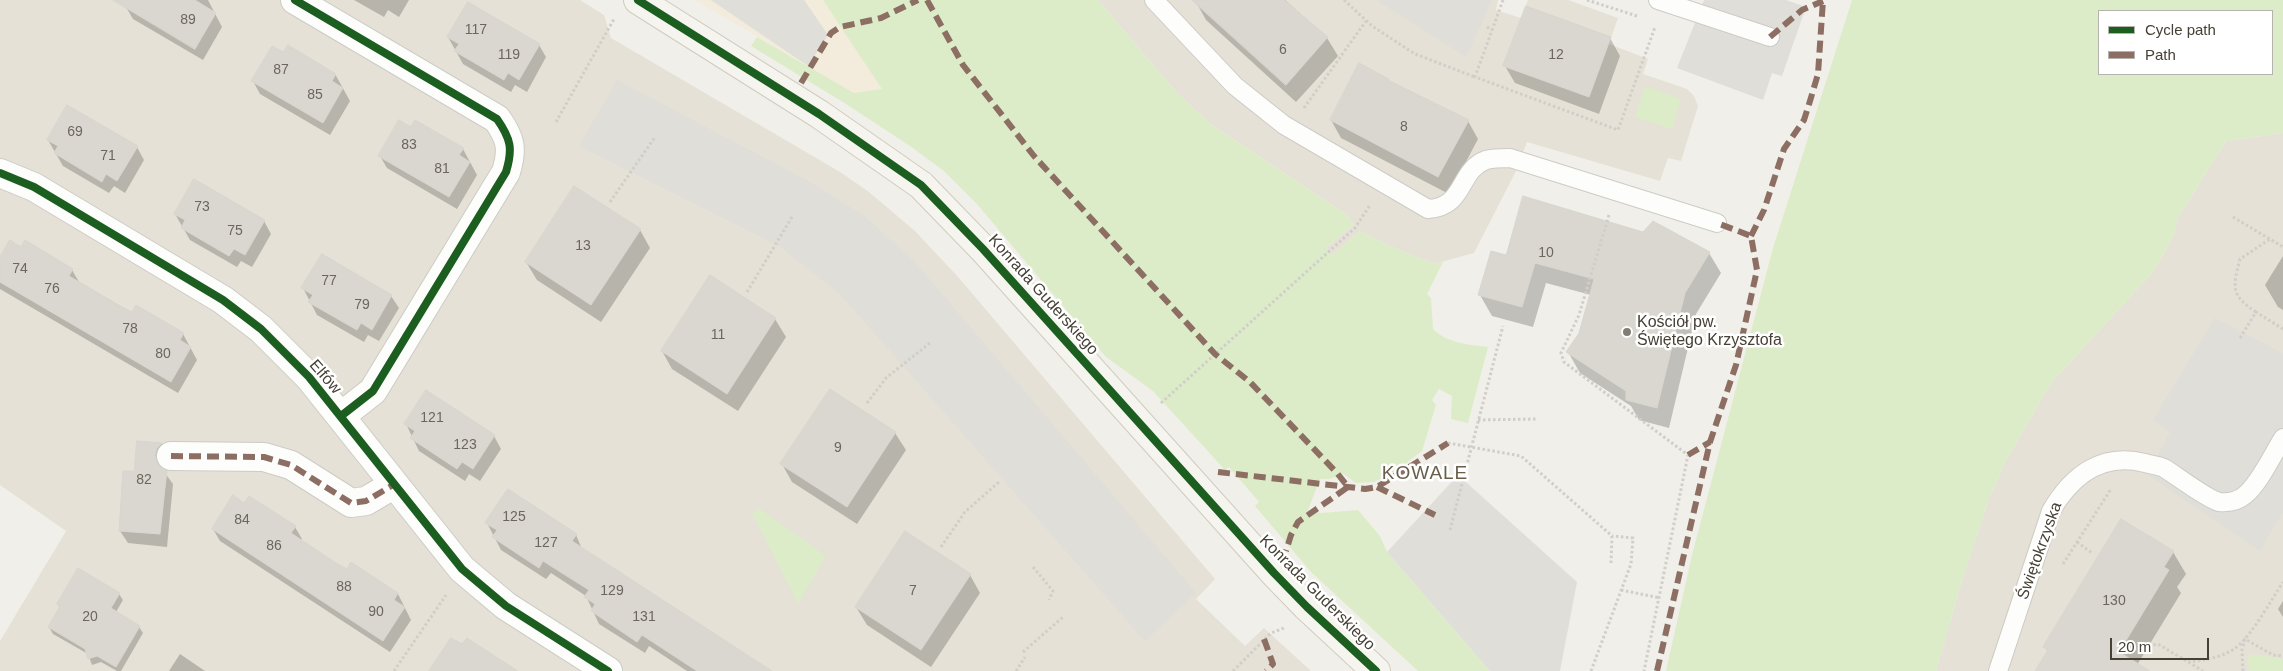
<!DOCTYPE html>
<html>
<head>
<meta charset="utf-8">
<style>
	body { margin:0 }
	#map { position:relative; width:2283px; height:671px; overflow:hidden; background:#f0efe9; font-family:Arial,sans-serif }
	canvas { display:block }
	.legend { position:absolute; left:2098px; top:10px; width:175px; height:65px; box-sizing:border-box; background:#fff; border:1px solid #b5b3ae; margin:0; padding:6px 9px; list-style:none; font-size:15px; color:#464035 }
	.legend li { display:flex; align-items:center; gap:10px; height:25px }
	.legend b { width:25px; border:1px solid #b5b3ae }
	.scale { position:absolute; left:2110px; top:638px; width:99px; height:22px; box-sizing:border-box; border:2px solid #464035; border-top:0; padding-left:6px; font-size:15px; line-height:18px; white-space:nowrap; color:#464035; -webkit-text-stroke:4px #fff; paint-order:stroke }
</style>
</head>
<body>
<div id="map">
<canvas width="2283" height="671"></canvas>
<ul class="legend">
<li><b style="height:6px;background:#1b5e20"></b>Cycle path</li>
<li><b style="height:6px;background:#8d6e63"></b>Path</li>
</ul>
<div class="scale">20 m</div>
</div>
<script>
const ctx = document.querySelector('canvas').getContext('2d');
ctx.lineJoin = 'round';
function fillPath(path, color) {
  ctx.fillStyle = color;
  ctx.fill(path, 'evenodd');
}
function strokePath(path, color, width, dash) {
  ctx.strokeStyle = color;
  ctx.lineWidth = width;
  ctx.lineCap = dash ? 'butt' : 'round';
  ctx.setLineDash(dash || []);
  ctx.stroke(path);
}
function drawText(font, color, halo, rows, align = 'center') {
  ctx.font = font + ' Arial,sans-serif';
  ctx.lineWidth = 5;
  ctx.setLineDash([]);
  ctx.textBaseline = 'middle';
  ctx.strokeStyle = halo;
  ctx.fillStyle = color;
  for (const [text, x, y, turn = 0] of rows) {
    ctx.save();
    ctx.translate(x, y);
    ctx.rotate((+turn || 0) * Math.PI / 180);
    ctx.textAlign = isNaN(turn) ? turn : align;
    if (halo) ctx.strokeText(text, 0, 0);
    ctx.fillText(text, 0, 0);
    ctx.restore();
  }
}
fillPath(new Path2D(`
	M0,0H580L604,15L611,38L840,172L869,192L915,231L959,278L1215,579L1196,599L1245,646L1264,628L1311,671H0V641L66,531L0,485Z
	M1098,0H1498L1496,10L1521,18L1528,0H1568L1618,18L1609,44L1648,59L1643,74L1687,89L1694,96L1698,106L1681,161L1668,158L1660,181L1527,142L1515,173L1474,253L1434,264L1388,245L1360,231L1332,255L1326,248L1354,224L1347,215L1212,125L1179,95Z
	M2283,133V671H1936L1959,590L1989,499L2005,462L2051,383L2153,272L2174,235L2177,219L2226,141Z`), '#e5e1d6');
fillPath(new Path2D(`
	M695,0H823L883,89L854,93Z`), '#f3ebdb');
fillPath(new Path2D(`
	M823,0H1098L1179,95L1212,125L1347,215L1354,224L1326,248L1332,255L1360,231L1388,245L1434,264L1443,262L1427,294L1431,298L1433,329C1447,343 1469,345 1488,347L1468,423L1451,419L1452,396L1439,389L1432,400L1436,405L1422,451L1394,472L1374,482L1356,483L1344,474L1329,479H1320L1308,510L1321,513L1358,510L1380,536L1387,552L1490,671H1418L1311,572L1255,506L1259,502L1229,467L1225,470L1153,391L1106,357L977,204L944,171L910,146L846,104L751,46L757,37L854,93L882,89Z
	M1852,0H2283V133L2226,141L2177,219L2174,235L2153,272L2051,383L2005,462L1989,499L1959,590L1936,671H1666L1692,555L1773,248ZM2099,11H2272V74H2099Z
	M1645,86L1681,99L1672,129L1635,117Z
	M760,509L826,556L798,604L752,513Z
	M2251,654L2283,659V671H2250L2247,661Z`), '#dcecc8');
fillPath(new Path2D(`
	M711,0H804L828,35L808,66Z
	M1376,0H1492L1466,57Z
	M1704,0H1786L1806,7L1782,76L1772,73L1763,100L1677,68Z
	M617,80L803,178L863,215L914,261L1196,593L1145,641L840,294L779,246L579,146Z
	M2215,318L2283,353V512L2260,551L2148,475L2170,432L2153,420Z
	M1458,475L1577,582L1560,671H1490L1387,552Z`), '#dfded9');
fillPath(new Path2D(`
	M130,0H208L222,27L203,60L133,19L126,7Z
	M354,0H409L399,17L388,10L384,17Z
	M1198,0H1285L1327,38L1338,56L1296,102L1206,20L1196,2Z
	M448,37L539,45L546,57L527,92L515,85L511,92L463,64Z
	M1610,38L1620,56L1599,114L1515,83L1505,66Z
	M335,74L350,101L330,135L260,94L253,81Z
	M1388,79L1390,82L1468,121L1478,139L1449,194L1341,138L1331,120Z
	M411,129L463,149L477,175L457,209L387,168L380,156Z
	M48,140L137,147L144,160L125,193L114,186L109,193L63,166Z
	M175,214L264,221L271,234L252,267L241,261L237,267L190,240Z
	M640,230L650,248L601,322L537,280L526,262Z
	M1644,233L1709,253L1721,273L1696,314L1669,428L1639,420L1631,406L1580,373L1568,352L1580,333L1591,295L1546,283L1533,327L1492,316L1480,295L1507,257Z
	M2283,256V310L2278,307L2265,285Z
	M0,259L72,270L79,282L132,313L183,334L197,360L178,393L0,289Z
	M711,277L775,319L786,337L738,411L672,369L662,351Z
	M303,288L391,296L399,308L379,341L368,335L364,342L317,315Z
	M406,424L494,436L501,449L480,481L469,474L465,481L419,451Z
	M895,433L906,450L857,524L792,482L782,464Z
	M138,442L162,444L169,456L164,461L162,469L173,484L167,547L128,543L120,531L135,473Z
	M245,504L295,527L302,539L301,541L335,564L398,594L411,620L390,652L220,541L213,529Z
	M487,523L576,535L582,549L768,671H687L649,646L645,653L599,624L586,596L551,573L546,579L501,550Z
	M2173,552L2186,574L2177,587L2181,593L2137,665L2147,671H2037L2048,652L2045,647Z
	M970,575L980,593L931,667L867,625L856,607Z
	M119,594L123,600L116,612L139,627L143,633L121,671H117L101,662L92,665L88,654L53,634L49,627L60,608L58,604Z
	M2283,601V617L2278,609Z
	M180,654L205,671H169Z`), '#0003');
const building = new Path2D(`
	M113,0H195L216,13L195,49Z
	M1192,0H1284L1328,37L1286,85Z
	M468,2L540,44L519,80L508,73L504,80L454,51L459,44L447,37Z
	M1526,6L1611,37L1589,97L1503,66Z
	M288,45L336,74L332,81L343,88L323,123L251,81L272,46L283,52Z
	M1359,63L1389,79L1388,80L1469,120L1438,177L1330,120Z
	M67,105L138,146L117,181L106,174L102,182L54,153L58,146L47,140Z
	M399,120L411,127L415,120L464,148L459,155L470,162L449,197L378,156Z
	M194,179L265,220L245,255L234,249L229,256L181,228L185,220L174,214Z
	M574,186L641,229L591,305L525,262Z
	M1523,196L1643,232L1653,221L1710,252L1685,293L1657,408L1626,400V391L1566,352L1579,333L1594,279L1535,263L1522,307L1478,295L1491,251L1506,255Z
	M10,240L21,247L25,240L73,269L69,276L120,306L132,312L136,305L184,333L180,340L191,347L171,382L0,282V257Z
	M322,254L392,295L372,330L361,323L357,330L308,302L313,295L301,288Z
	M710,275L776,318L727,394L661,351Z
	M830,389L896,432L847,507L780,464Z
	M426,390L495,435L473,469L462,462L457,469L410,438L415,431L404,424Z
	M137,441L162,443L157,448L155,455L158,464L167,470L160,534L119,531L123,471H134Z
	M508,489L577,534L572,541L772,671H697L642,635L637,642L591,611L595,604L584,597L589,590L543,561L539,568L492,537L497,530L485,523Z
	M233,495L244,503L249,496L296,526L291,533L336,563L347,569L351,562L398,593L394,600L405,607L383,641L212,529Z
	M2121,519L2174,551L2164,567L2169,570L2119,652L2150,671H2035L2048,650L2043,647Z
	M905,531L971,574L921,650L855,607Z
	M78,568L120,593L111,608L140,626L116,667L97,656L88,659L85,649L48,627L60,606L57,604Z
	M451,638L462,644L467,638L518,671H429Z`);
fillPath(building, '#dad7d1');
strokePath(building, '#d8d6cf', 1);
const lane = new Path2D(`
	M1154,0L1235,86L1284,125L1428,209C1466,207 1458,170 1486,160C1493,158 1502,158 1510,158L1717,223
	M1658,0L1770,37
	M1998,671L2051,511C2072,475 2102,452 2145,463C2151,465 2158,465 2164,468C2177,476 2207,499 2219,502C2228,503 2238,501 2245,495C2259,484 2273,454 2283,438`);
const street = new Path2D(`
	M295,0L497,119C511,139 513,149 506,172L373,391L341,416
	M0,173L34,187L223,300L261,329L309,377L462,569L506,606L608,671
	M171,456L264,457L291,465L351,503L366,501L393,485`);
const secondary = new Path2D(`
	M638,0L819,114L921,185L983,249L1274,573L1307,607L1376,671`);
strokePath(lane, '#cdcbc5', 20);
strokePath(street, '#cdcbc5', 30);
strokePath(secondary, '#d0ccc0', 30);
strokePath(new Path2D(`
	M1344,0L1372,26L1415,54L1475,77
	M1503,0L1475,77L1618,130L1655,27
	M1587,0L1637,16
	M1487,27L1492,30
	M1304,108L1366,21
	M556,122L614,19
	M610,202L655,137
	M1609,215L1579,315L1561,353L1564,362L1688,455L1644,671
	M2233,217L2283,247
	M747,292L792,217
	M2256,312C2230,295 2233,287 2240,259L2270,239
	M2240,338L2256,312L2283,329
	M867,403L886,378L930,343
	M1161,403L1355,228L1370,205
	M1478,420L1536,419
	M1448,443L1521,456L1612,536L1611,563
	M1450,530L1503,326
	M2077,542L2092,553
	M941,547L965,512L1000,481
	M2063,564L2111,489
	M1033,567L1053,591L1049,600
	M1621,590L1660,598
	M2129,650L2158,644L2203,671
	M1023,652L1063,617
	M2188,662C2204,660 2220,658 2234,649C2249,640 2272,599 2283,582
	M394,671L446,595
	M1016,671L1025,657
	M1233,671L1271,633L1284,628
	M1591,671L1631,564L1633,538L1612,536
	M2243,671L2242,650L2245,639L2273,655L2283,656`), '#d1ceca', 3, [2.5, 2.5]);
strokePath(lane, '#fdfdfc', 18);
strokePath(street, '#fdfdfc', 28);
strokePath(secondary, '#f6f4ee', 28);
strokePath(new Path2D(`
	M927,0L963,65L1034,156L1215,354L1250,382L1337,473L1348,487L1298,522L1291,535L1286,551
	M1770,37L1802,10L1823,1
	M801,83L831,33L840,27L881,18L918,0
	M1751,236L1764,210L1784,149L1804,120L1810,101L1818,74L1823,0
	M1688,455L1710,442
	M171,456L264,457L291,465L351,503L366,501L393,485
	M1218,472L1365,489L1377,487L1448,443
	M1377,487L1435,515
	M1264,639L1273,664L1266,671
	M1657,671L1710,442L1736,365L1757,270L1751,236L1717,223`), '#8d6e63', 6, [12, 6]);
strokePath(new Path2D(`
	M295,0L497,119C511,139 513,149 506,172L373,391L341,416
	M638,0L819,114L921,185L983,249L1274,573L1307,607L1376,671
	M0,173L34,187L223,300L261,329L309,377L462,569L506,606L608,671`), '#1b5e20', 8);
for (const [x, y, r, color] of [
	[1627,332,5,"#827d74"]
]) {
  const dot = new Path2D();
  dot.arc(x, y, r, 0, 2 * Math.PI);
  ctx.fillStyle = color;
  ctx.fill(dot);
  strokePath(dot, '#fff', 2);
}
drawText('14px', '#6c665d', null, [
	["89",188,20],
	["117",476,30],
	["6",1283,50],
	["119",509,55],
	["12",1556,55],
	["87",281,70],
	["85",315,95],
	["8",1404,127],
	["69",75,132],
	["83",409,145],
	["71",108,156],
	["81",442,169],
	["73",202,207],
	["75",235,231],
	["13",583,246],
	["10",1546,253],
	["74",20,269],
	["77",329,281],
	["76",52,289],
	["79",362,305],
	["78",130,329],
	["11",718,335],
	["80",163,354],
	["121",432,418],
	["123",465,445],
	["9",838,448],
	["82",144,480],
	["125",514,517],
	["84",242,520],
	["127",546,543],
	["86",274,546],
	["88",344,587],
	["129",612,591],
	["7",913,591],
	["130",2114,601],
	["90",376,612],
	["20",90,617],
	["131",644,617]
]);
drawText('16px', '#464035', '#fff', [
	["Konrada Guderskiego",1043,295,48],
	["Elfów",325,377,49],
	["Świętokrzyska",2040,551,-70],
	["Konrada Guderskiego",1317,593,45]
]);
drawText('16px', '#464035', '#fff', [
	["Kościół pw.",1637,323],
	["Świętego Krzysztofa",1637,341]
], 'left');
ctx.letterSpacing = '1px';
drawText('19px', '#6a5f4c', '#fff', [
	["KOWALE",1425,474]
]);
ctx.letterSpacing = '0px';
</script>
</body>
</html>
